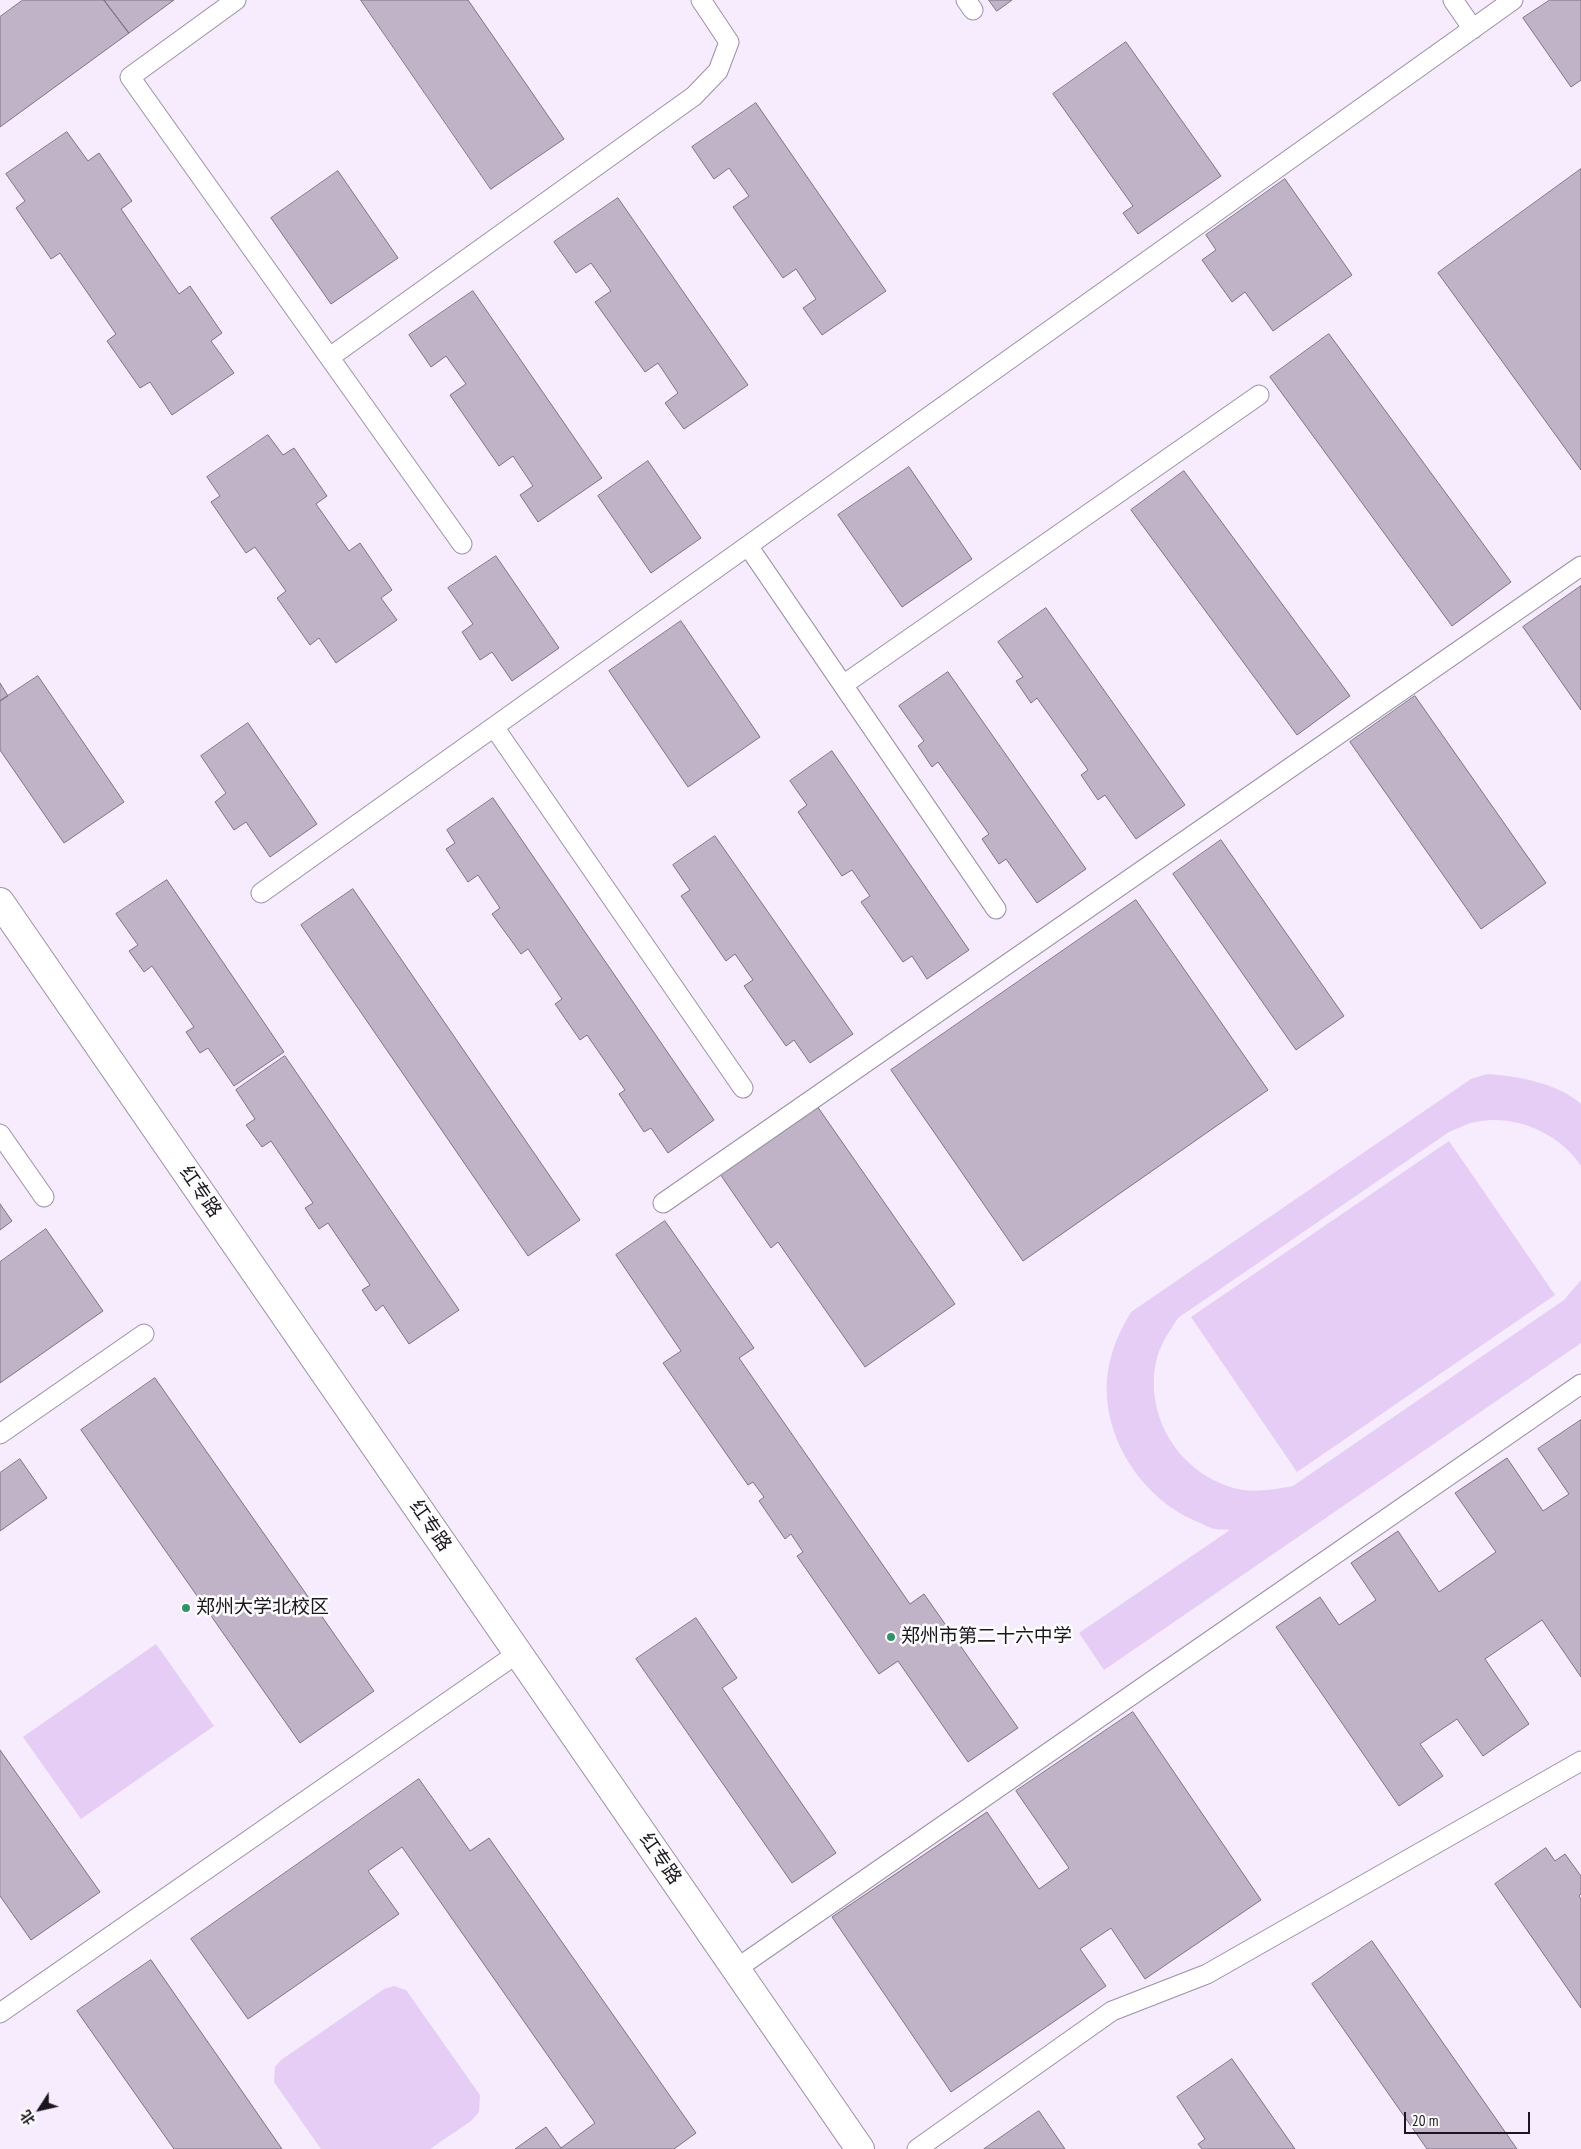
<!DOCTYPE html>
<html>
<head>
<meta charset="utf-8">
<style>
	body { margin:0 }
	#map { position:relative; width:1581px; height:2149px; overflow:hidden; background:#f6ecfe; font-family:"PT Sans Narrow","Noto Sans SC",sans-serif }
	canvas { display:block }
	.north { position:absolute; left:15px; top:2084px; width:50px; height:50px; -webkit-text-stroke:4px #fdfdfd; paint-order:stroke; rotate:235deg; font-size:14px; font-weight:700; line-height:20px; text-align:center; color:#1b161e }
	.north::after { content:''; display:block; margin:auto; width:18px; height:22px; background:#1b161e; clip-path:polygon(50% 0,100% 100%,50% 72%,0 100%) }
	.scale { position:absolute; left:1404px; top:2112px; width:126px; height:22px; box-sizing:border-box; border:2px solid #1b161e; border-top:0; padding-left:6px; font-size:15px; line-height:18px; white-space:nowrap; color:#1b161e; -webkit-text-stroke:4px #fdfdfd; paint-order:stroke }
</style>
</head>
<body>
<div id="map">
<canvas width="1581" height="2149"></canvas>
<div class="north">北</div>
<div class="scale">20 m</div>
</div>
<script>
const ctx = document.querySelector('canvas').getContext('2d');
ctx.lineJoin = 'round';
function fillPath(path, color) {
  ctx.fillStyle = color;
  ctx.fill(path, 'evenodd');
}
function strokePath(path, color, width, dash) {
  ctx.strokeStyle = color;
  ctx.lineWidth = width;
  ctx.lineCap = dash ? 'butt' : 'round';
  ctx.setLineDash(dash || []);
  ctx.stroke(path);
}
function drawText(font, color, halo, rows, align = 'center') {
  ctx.font = font + ' "PT Sans Narrow","Noto Sans SC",sans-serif';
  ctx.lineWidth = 5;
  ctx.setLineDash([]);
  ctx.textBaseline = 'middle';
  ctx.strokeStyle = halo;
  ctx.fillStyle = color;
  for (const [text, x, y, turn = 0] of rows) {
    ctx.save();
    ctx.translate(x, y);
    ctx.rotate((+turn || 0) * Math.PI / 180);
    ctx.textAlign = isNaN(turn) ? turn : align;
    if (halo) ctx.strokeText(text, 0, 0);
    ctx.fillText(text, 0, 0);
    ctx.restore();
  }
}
fillPath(new Path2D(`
	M1487,1074C1517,1076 1558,1083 1581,1104V1166C1559,1132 1511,1112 1471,1123C1464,1125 1457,1129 1449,1132L1178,1318C1169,1332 1159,1346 1156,1362C1144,1421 1184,1479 1243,1490C1260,1492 1276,1489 1293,1486L1564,1300L1581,1280V1343L1104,1670L1079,1633L1230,1530C1226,1529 1220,1530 1215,1529C1209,1528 1203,1524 1198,1522C1138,1498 1094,1426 1110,1361C1114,1343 1122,1327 1131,1312L1471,1079Z
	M1449,1141L1555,1295L1297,1472L1191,1317Z
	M156,1644L214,1726L81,1819L23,1737Z
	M394,1986L406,1990L480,2095L479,2112L471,2121L430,2149H321L274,2082L275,2067L281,2060L384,1989Z`), '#e5cdf5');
const building = new Path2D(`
	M23,0H104L129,33L0,127V17Z
	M104,0H174L129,33Z
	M361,0H468L564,139L491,189Z
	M989,0H1012L997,11Z
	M1550,0H1581V80L1571,87L1523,18Z
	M1126,42L1221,176L1138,234L1123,213L1133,206L1053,94Z
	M756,103L886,291L822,335L803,308L816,299L796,269L783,278L733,207L749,196L729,168L714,179L692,147Z
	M67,132L88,161L99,153L132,201L121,209L179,294L190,286L222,333L211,341L234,373L172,415L150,382L140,388L107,341L116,334L60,253L51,259L16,208L25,201L6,174Z
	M1581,169V470L1438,273Z
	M338,171L398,258L331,304L271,218Z
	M1285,179L1352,275L1273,331L1245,292L1232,302L1202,260L1216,250L1206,235Z
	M618,198L748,385L684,429L665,403L678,393L658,363L645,372L595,302L611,291L591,263L576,273L554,242Z
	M473,291L602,478L538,522L520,495L533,486L513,456L499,466L450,395L466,384L446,356L431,367L409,335Z
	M1329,334L1511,582L1452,626L1270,377Z
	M268,435L283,455L294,448L327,496L316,504L349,551L360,543L392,590L381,598L397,620L336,663L319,638L310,645L277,598L286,591L255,547L246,553L211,502L220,496L207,477Z
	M648,461L701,538L651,573L598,496Z
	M909,467L972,559L902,607L838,515Z
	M1184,471L1350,696L1297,735L1131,510Z
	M496,556L559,648L512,681L492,652L480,660L462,632L473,624L448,588Z
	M1581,586V710L1523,627Z
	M1046,608L1185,805L1136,839L1105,795L1098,800L1081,775L1088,770L1037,698L1031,703L1016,681L1023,677L998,642Z
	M681,621L760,737L688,787L609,671Z
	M948,672L1086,869L1037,903L1006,859L999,864L982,839L989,834L938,762L932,767L918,746L924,741L899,706Z
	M38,676L124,802L64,843L0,750V701Z
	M0,683L8,696L0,701Z
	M1415,696L1546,883L1481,929L1350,742Z
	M248,723L317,824L270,857L246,822L234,830L215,802L226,793L201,756Z
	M832,751L969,950L927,979L912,956L903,962L861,902L870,896L852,870L842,876L798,812L807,805L790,781Z
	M493,798L714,1120L668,1153L651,1128L644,1132L619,1094L625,1090L587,1035L580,1040L555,1004L562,999L528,949L521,954L492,914L500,908L478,875L468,882L446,849L455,843L447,830Z
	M715,836L853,1034L810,1063L794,1040L786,1046L744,986L753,980L735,954L726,961L681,896L690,890L673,865Z
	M1221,840L1344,1016L1296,1050L1173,874Z
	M167,880L284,1052L234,1086L208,1048L200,1053L186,1032L194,1027L152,966L144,972L129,951L138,945L116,914Z
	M353,889L580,1220L528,1256L301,925Z
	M1136,900L1268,1090L1023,1261L891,1070Z
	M285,1056L459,1310L409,1344L383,1305L376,1311L362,1290L370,1285L328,1223L319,1229L305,1208L313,1203L271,1141L262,1147L246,1125L255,1119L236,1090Z
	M817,1106L955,1304L865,1367L778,1242L771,1248L720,1174Z
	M0,1204L12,1221L0,1230Z
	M665,1221L754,1348L739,1358L910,1604L924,1594L1018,1728L968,1762L898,1661L879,1674L797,1556L803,1552L791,1534L785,1539L759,1501L764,1497L753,1482L748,1485L663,1363L681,1351L616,1255Z
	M46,1229L103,1311L0,1383V1262Z
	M155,1378L374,1691L300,1743L81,1430Z
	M1581,1420V1677L1542,1620L1485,1659L1529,1724L1483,1756L1457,1719L1420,1744L1443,1776L1399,1806L1276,1627L1320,1597L1339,1625L1376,1600L1351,1563L1398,1531L1439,1592L1496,1552L1455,1493L1507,1458L1543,1511L1569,1494L1538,1449Z
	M20,1459L47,1498L0,1531V1473Z
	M696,1618L737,1678L722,1688L836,1853L792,1883L636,1659Z
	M1133,1712L1261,1900L1145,1979L1111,1928L1080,1949L1106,1986L951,2092L832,1917L987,1812L1039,1889L1069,1868L1016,1791Z
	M0,1750L100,1892L31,1940L0,1896Z
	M419,1779L470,1851L489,1838L696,2133L674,2149H515L546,2127L561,2148L595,2123L402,1847L368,1871L399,1914L248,2019L191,1939Z
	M1546,1848L1555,1861L1565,1854L1581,1876V1894L1579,1896L1581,1899V2008L1495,1884Z
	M1372,1941L1517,2149H1427L1312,1984Z
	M151,1960L282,2149H174L77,2011Z
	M1232,2059L1295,2149H1202L1198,2144L1205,2139L1177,2097Z
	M1039,2111L1065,2149H984Z`);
fillPath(building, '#c0b3c8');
strokePath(building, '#7e7286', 1);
const service = new Path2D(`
	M236,0L130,77L462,544
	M966,0L973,10
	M1453,0L1473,29
	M330,357L694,96L718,71L729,42L701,0
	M748,546L996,909
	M843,685L1259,395
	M494,727L743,1088
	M261,893L1513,0
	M0,1134L44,1197
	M663,1203L1581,566
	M0,1434L144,1334
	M736,1969L1581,1384
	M0,2013L518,1653
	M917,2149L1112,2011L1207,1974L1581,1761`);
const tertiary = new Path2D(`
	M0,902L860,2149`);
strokePath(service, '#9d90a5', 21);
strokePath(tertiary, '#9d90a5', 30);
strokePath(service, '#fff', 19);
strokePath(tertiary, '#fff', 28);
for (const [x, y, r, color] of [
	[186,1608,5,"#34926a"],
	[891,1637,5,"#34926a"]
]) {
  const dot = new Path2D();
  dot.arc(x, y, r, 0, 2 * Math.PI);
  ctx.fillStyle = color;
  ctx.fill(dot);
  strokePath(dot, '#fdfdfd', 2);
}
drawText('19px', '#1b161e', '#fdfdfd', [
	["红专路",200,1192,55],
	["红专路",430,1526,55],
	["红专路",660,1859,55]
]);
drawText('19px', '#1b161e', '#fdfdfd', [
	["郑州大学北校区",196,1608],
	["郑州市第二十六中学",901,1637]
], 'left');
</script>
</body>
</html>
